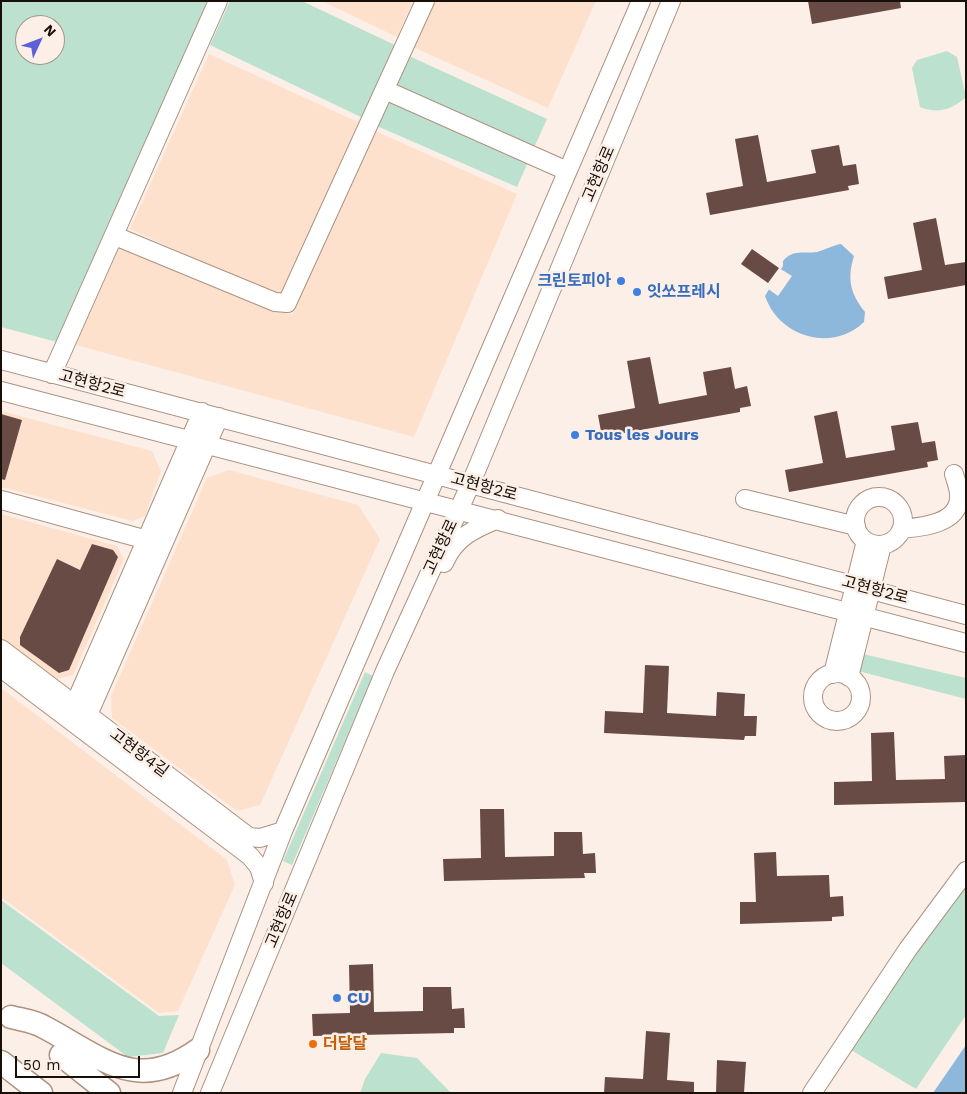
<!DOCTYPE html>
<html>
<head>
<meta charset="utf-8">
<style>
	body { margin:0 }
	#map { position:relative; width:967px; height:1094px; overflow:hidden; background:#fbefe7; font-family:"Work Sans",sans-serif }
	canvas { display:block }
	.frame { position:absolute; inset:0; border:2px solid #180f08; pointer-events:none }
	.north { position:absolute; left:15px; top:15px; width:50px; height:50px; box-sizing:border-box; background:#fbefe7; border:1px solid #a0958e; border-radius:50%; rotate:47deg; font-size:14px; font-weight:700; line-height:20px; text-align:center; color:#180f08 }
	.north::after { content:''; display:block; margin:auto; width:18px; height:22px; background:#5e60d8; clip-path:polygon(50% 0,100% 100%,50% 72%,0 100%) }
	.scale { position:absolute; left:15px; top:1056px; width:125px; height:22px; box-sizing:border-box; border:2px solid #180f08; border-top:0; padding-left:6px; font-size:15px; line-height:18px; white-space:nowrap; color:#180f08; -webkit-text-stroke:4px #fbefe7; paint-order:stroke }
</style>
</head>
<body>
<div id="map">
<canvas width="967" height="1094"></canvas>
<div class="frame"></div>
<div class="north">N</div>
<div class="scale">50 m</div>
</div>
<script>
const ctx = document.querySelector('canvas').getContext('2d');
ctx.lineJoin = 'round';
function fillPath(path, color) {
  ctx.fillStyle = color;
  ctx.fill(path, 'evenodd');
}
function strokePath(path, color, width, dash) {
  ctx.strokeStyle = color;
  ctx.lineWidth = width;
  ctx.lineCap = dash ? 'butt' : 'round';
  ctx.setLineDash(dash || []);
  ctx.stroke(path);
}
function drawText(font, color, halo, rows, align = 'center') {
  ctx.font = font + ' "Work Sans","Noto Sans KR",sans-serif';
  ctx.lineWidth = 5;
  ctx.setLineDash([]);
  ctx.textBaseline = 'middle';
  ctx.strokeStyle = halo;
  ctx.fillStyle = color;
  for (const [text, x, y, turn = 0] of rows) {
    ctx.save();
    ctx.translate(x, y);
    ctx.rotate((+turn || 0) * Math.PI / 180);
    ctx.textAlign = isNaN(turn) ? turn : align;
    if (halo) ctx.strokeText(text, 0, 0);
    ctx.fillText(text, 0, 0);
    ctx.restore();
  }
}
fillPath(new Path2D(`
	M322,1H413L397,37Z
	M434,1H596L548,108L413,47Z
	M209,54L360,123L280,298L130,229Z
	M375,131L517,194L414,437L76,345L118,244L292,315Z
	M1,411L152,451L161,471L145,516L133,521L1,487Z
	M229,470L358,505L380,539L260,805L237,811L112,718L111,696L207,478Z
	M1,514L117,546L124,559L73,675L56,679L1,638Z
	M1,688L227,860L235,885L178,1011L159,1013L1,897Z`), '#fde1cd');
fillPath(new Path2D(`
	M1,1H209L57,342L1,327ZM25,25H55V55H25Z
	M230,1H302L397,46L363,118L210,45Z
	M947,51L957,57L966,97C952,110 937,114 920,107L912,68L917,60Z
	M409,56L547,119L533,150L395,88Z
	M388,99L529,160L517,187L377,126Z
	M863,654L966,678V699L858,671Z
	M365,672L373,676L292,865L283,861Z
	M966,887V1015L916,1089L851,1050L940,917Z
	M1,900L159,1016L179,1015L163,1053L128,1057L1,963Z
	M381,1053L417,1058L451,1093H360L365,1079Z`), '#bce2cf');
fillPath(new Path2D(`
	M841,244L854,256C847,279 850,293 865,312L864,322C832,353 779,337 765,296L783,266V261C793,249 803,254 817,252C825,250 833,245 841,244Z
	M966,1045V1093H933Z`), '#8eb8db');
fillPath(new Path2D(`
	M779,268L792,276L778,296L767,288Z`), '#fbefe7');
fillPath(new Path2D(`
	M808,1H900L901,8L812,24Z
	M758,135L767,182L816,173L811,150L839,145L843,166L856,164L859,184L848,186L849,190L710,215L706,193L743,186L735,139Z
	M936,218L945,265L966,262V285L888,299L884,277L922,270L913,223Z
	M752,249L779,268L768,283L741,264Z
	M650,357L659,404L707,395L703,372L731,367L735,389L747,386L751,406L740,408V412L602,437L598,415L635,408L627,361Z
	M837,411L846,458L895,450L891,426L918,422L922,443L935,441L938,460L927,462L928,467L789,492L785,470L823,463L814,416Z
	M1,414L22,420L5,480L1,479Z
	M92,544L113,550L118,557L69,670L59,673L20,645V637L57,559L80,570Z
	M645,665L669,666L667,713L716,716L717,692L745,694L744,716H757L756,736H745L744,740L604,733L605,711L643,713Z
	M894,732L896,780L945,779L944,756L966,755V802L834,805V782L872,781L871,733Z
	M480,809H504L505,857L554,856V832H582L583,854L595,853L596,873H584L585,878L444,881L443,859L481,858Z
	M776,852L777,876L829,875L830,897L843,896L844,916L832,917V921L740,924V902H756L754,853Z
	M373,964L374,1012L423,1011V987H451L452,1009L464,1008L465,1028H454V1033L313,1036L312,1014L350,1013L349,965Z
	M646,1031L670,1033L667,1080L694,1082V1093H604L605,1077L643,1079Z
	M717,1060L746,1062L744,1093H716Z`), '#684b44');
const minor = new Path2D(`
	M385,90L567,171
	M115,236L275,302L287,303L425,1
	M1,360L966,615
	M52,374L218,1
	M1,391L966,643
	M855 521a24 24 0 1 1 48 0a24 24 0 1 1-48 0Z
	M745,499L856,526
	M1,500L147,540
	M902,529C922,527 958,524 959,498C960,491 956,481 954,474
	M444,563C455,537 474,529 498,519
	M1,649L249,837L260,838L283,831
	M1,668L250,856L259,867L264,883
	M813 697a24 24 0 1 1 48 0a24 24 0 1 1-48 0Z
	M833,674L866,541
	M849,677L882,545
	M70,715L202,412
	M84,724L219,417
	M182,1093L283,831L641,1
	M210,1093L385,671L471,483L671,1
	M812,1093L908,949L966,871`);
const major = new Path2D(`
	M11,1017C22,1020 34,1021 44,1027C104,1059 137,1094 198,1050
	M61,1055L109,1093
	M1,1062L41,1093`);
strokePath(minor, '#ac927f', 20);
strokePath(major, '#ac927f', 25);
strokePath(minor, '#fff', 18);
strokePath(major, '#fff', 22);
for (const [x, y, r, color] of [
	[621,281,5,"#3f7fe0"],
	[637,292,5,"#3f7fe0"],
	[575,435,5,"#3f7fe0"],
	[337,998,5,"#3f7fe0"],
	[313,1044,5,"#e8710a"]
]) {
  const dot = new Path2D();
  dot.arc(x, y, r, 0, 2 * Math.PI);
  ctx.fillStyle = color;
  ctx.fill(dot);
  strokePath(dot, '#fbefe7', 2);
}
drawText('16px', '#180f08', '#fbefe7', [
	["고현항로",599,174,-67],
	["고현항2로",92,384,15],
	["고현항2로",484,487,15],
	["고현항로",441,547,-65],
	["고현항2로",875,590,15],
	["고현항4길",139,753,37],
	["고현항로",282,920,-67]
]);
drawText('bold 16px', '#366cbe', '#fbefe7', [
	["크린토피아",611,281,"right"],
	["잇쏘프레시",647,292],
	["Tous les Jours",585,435],
	["CU",347,998]
], 'left');
drawText('bold 16px', '#c56008', '#fbefe7', [
	["더달달",323,1044]
], 'left');
</script>
</body>
</html>
